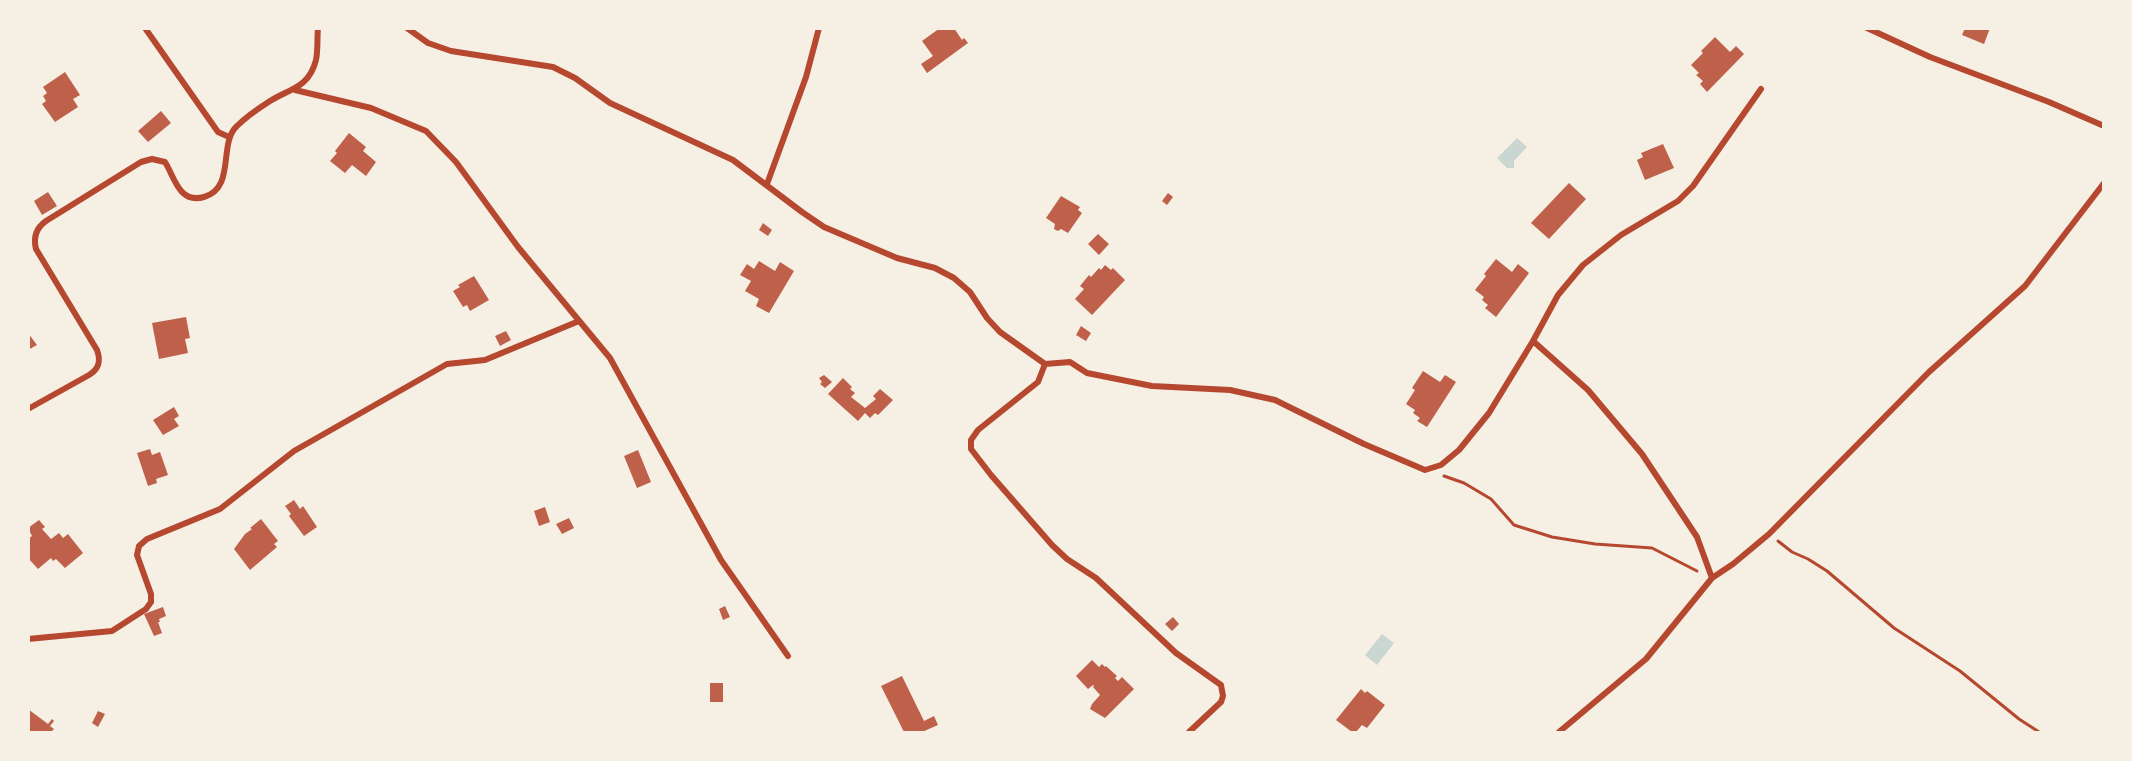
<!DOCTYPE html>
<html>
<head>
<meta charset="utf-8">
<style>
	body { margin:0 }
	#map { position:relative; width:2132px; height:761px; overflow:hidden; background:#f6efe4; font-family:Mulish,sans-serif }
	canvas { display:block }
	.frame { position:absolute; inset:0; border:30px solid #f6efe4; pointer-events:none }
</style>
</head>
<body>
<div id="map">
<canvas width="2132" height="761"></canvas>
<div class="frame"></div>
</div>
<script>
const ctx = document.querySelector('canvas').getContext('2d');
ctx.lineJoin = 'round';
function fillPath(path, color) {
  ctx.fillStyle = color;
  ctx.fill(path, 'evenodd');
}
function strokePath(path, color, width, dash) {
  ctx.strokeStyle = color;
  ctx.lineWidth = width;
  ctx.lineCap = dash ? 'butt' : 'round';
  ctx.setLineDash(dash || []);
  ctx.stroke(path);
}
fillPath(new Path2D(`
	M1517,138L1527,147L1514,161V168H1507L1497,158Z
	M1382,634L1394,643L1377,665L1365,655Z`), '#c9d6d2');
fillPath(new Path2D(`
	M940,28H954L962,40L964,38L968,43L927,73L921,64L933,56L922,41Z
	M1965,28H1990L1984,44L1962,35Z
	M1715,37L1730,52L1736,46L1744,54L1707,92L1700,84L1703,81L1696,75L1699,73L1691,65L1703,53L1701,51Z
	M65,72L80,95L73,99L78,107L55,122L42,104L46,101L43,96L47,93L43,87Z
	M161,111L171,123L148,142L138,131Z
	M349,133L366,147L363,151L376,162L366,176L352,165L345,173L330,161L337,153L335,151Z
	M1663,144L1674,168L1645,180L1637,160L1643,157L1641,153Z
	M1569,183L1586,199L1549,239L1531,223Z
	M48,192L57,206L42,215L34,201Z
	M1168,193L1173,197L1167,205L1162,201Z
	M1061,196L1080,207L1078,210L1082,213L1068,233L1061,229L1058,231L1054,229L1055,224L1046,218Z
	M763,223L772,230L768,236L759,230Z
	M1098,234L1109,244L1099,255L1088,244Z
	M1496,259L1512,272L1518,264L1529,273L1496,317L1485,308L1488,305L1482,300L1484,297L1475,290L1486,276L1484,274Z
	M759,261L775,271L780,262L794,271L769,313L756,306L759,299L745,291L751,281L740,275L747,264L754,269Z
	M1105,265L1111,270L1113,268L1125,280L1092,315L1075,299L1084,289L1080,286L1089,275L1091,277L1099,268L1101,270Z
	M474,276L489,300L470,311L467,305L463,307L453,291L460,287L458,285Z
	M186,317L190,338L185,339L188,353L159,359L152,323Z
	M1081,326L1091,333L1086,341L1076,335Z
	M506,331L511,340L500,346L495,336Z
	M28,333L37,345L28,350Z
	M1423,371L1440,382L1445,375L1456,382L1427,427L1417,421L1420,418L1413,413L1415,410L1406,404L1415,390L1412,388Z
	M824,375L832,382L825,388L820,384L822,382L819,378Z
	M843,378L852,387L850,389L855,393L851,397L865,408L876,399L873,396L880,389L893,400L878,415L875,413L870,418L865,413L858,421L828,394Z
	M174,407L179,416L174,419L179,426L163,435L153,420Z
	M150,449L152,455L160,452L168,475L156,479L157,483L148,486L137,453Z
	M638,450L651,482L637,488L624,456Z
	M294,500L300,509L303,506L317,527L304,536L289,516L291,514L285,506Z
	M545,507L550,522L539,526L534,511Z
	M569,518L574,528L562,534L556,524Z
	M261,519L278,541L274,544L277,547L250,570L234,549L245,534L252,529L250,528Z
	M39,520L45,527L42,529L51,539L59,533L63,538L68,534L83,553L65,568L56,559L53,561L51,558L38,569L28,558V539L32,536L28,528Z
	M725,606L730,617L723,620L719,609Z
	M163,607L166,616L159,619L160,622H158L162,633L154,636L144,614Z
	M1173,617L1179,624L1172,631L1165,624Z
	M1092,660L1099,667L1102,664L1105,667L1106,666L1117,676L1115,678L1118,681L1122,677L1134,689L1105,718L1090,709L1092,704L1100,695L1093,687L1094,686L1093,685L1088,689L1076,676Z
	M902,676L924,721L934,716L938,725L922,732H904L881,686Z
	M710,683H723V702H710Z
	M1361,689L1365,693L1367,691L1385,705L1367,728L1362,725L1356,732H1352L1336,720Z
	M28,709L48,724L52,719L54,721L50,726L54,729L51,732H28Z
	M98,711L105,714L98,727L92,723Z`), '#bf614a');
strokePath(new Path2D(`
	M1444,476L1464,483L1491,499L1514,525L1552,537L1595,544L1652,548L1697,571
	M1778,541L1792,552L1808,559L1827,571L1894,628L1960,671L2019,719L2039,732`), '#b5482f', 3);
strokePath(new Path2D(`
	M145,28L218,132L229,137
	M407,28L428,43L451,51L553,67L575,78L610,103L733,160L802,212L824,227L897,258L935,268L954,278L970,292L987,318L1000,332L1045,364L1038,382L978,430L971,440V449L991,475L1052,545L1067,559L1096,578L1176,653L1221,685L1223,696L1221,702L1189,732
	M1867,28L1930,57L2049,102L2104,126
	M295,90L371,108L426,131L456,162L518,247L610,358L721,560L788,656
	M767,184L806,77L819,28
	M1533,341L1588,390L1642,454L1697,537L1712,578
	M1045,364L1070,362L1087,373L1152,386L1230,390L1275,400L1364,444L1425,470L1441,465L1459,450L1489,413L1533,341L1558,295L1583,265L1621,235L1678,201L1693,186L1761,89
	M28,409L89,375C99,369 101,361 97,350L36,249C33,237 36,228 46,221L141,162L152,159L165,162C175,178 179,204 204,197C236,188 218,143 237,126C246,117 259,108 270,101C289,89 309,88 316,60C318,51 317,39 318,28
	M28,639L112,631L146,609L151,602V594L137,555L139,546L147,539L220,509L294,451L447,364L485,360L579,321
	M1559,732L1646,659L1712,578L1733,564L1769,534L1929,372L2025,286L2104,183`), '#b5482f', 6);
</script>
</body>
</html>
